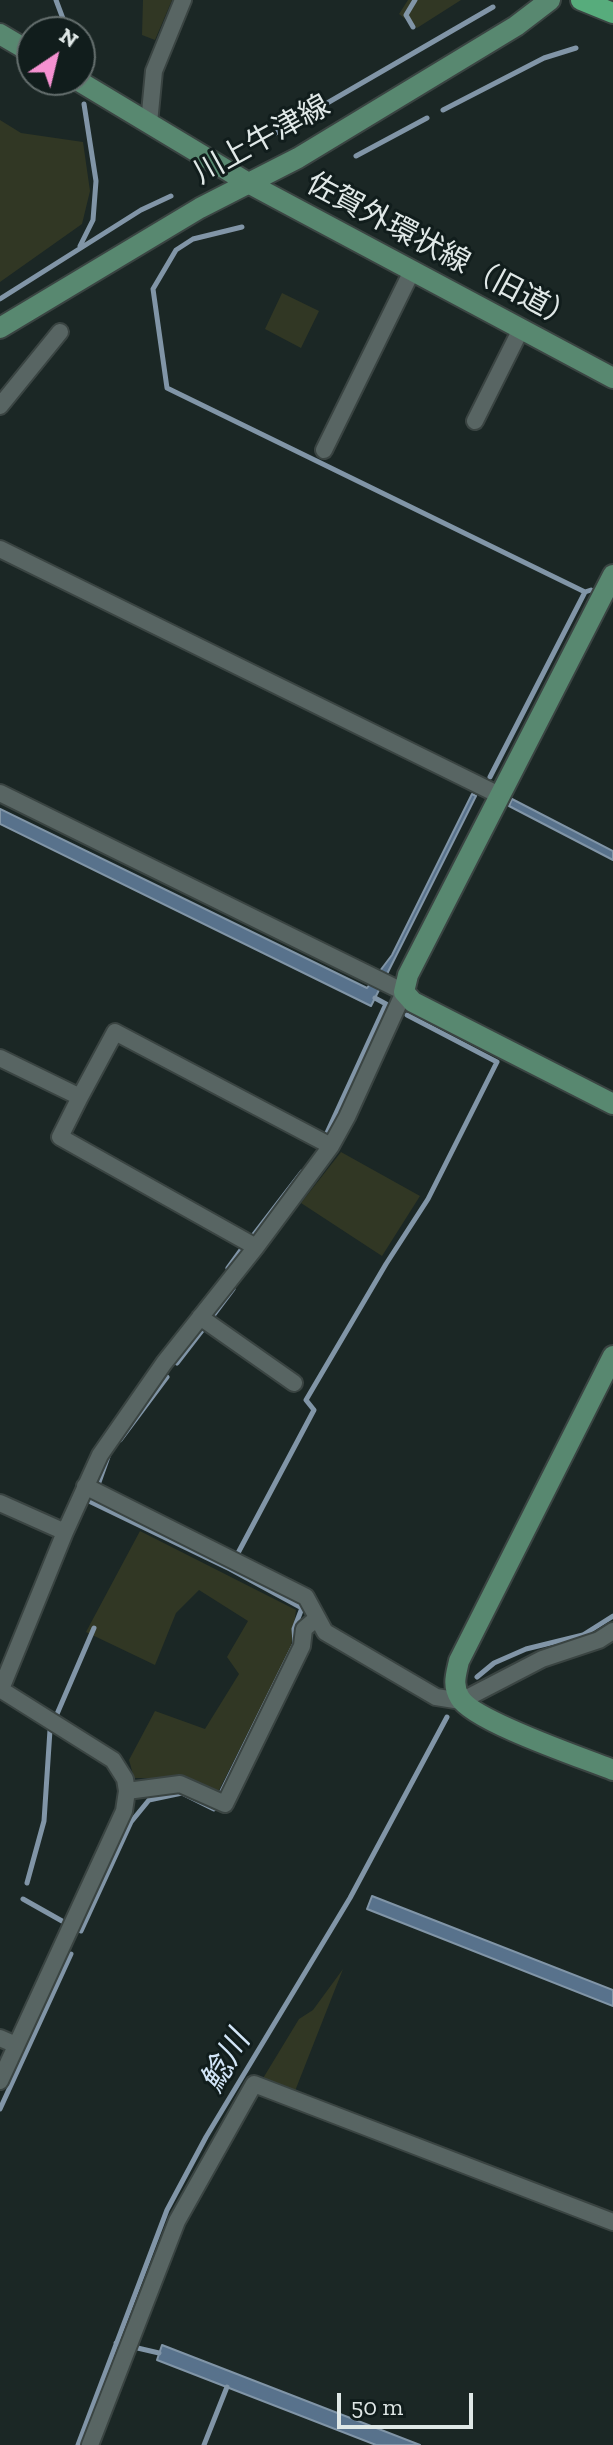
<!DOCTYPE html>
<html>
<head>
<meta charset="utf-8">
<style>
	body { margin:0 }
	#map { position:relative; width:613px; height:2445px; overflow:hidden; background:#1b2725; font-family:"Zilla Slab",serif }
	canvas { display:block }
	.north { position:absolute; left:16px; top:16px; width:80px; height:80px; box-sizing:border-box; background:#111d1c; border:2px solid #646e6d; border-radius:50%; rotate:35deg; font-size:22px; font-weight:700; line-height:32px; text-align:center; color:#e0e8e7 }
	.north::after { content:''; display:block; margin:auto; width:28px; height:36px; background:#f591d1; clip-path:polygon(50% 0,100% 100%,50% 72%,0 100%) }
	.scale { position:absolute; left:337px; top:2393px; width:136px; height:36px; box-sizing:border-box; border:4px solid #e0e8e7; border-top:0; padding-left:10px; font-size:24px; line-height:28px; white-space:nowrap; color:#e0e8e7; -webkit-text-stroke:6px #111d1c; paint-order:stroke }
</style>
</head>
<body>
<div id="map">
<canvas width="613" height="2445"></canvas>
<div class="north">N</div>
<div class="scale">50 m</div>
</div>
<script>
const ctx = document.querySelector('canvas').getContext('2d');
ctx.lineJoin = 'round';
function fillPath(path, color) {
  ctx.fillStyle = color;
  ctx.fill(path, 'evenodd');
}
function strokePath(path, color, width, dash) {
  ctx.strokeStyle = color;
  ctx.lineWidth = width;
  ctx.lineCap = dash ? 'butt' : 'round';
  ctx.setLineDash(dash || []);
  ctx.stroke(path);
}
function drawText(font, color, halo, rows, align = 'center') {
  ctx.font = font + ' "Zilla Slab","Noto Sans JP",serif';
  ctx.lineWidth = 6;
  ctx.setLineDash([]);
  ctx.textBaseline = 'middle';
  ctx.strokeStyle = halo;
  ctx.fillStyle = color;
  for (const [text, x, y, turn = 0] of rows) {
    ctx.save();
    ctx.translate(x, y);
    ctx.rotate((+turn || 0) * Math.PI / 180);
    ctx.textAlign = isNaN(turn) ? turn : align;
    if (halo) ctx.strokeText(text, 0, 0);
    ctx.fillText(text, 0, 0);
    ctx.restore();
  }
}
fillPath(new Path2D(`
	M143,0H172L155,40L142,35Z
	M408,0H461L417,28L399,14Z
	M0,120L21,133L83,142L90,191L82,224L0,282Z
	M282,293L319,311L301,348L265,329Z
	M341,1152L420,1196L382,1256L301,1203Z
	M140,1531L296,1610L291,1648L218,1792L182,1778H134L129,1760L155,1711L205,1729L239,1674L227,1657L248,1621L199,1590L176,1613L155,1665L86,1632Z
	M343,1969L295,2091L262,2080L299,2019L313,2010Z`), '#313724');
const water = new Path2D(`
	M472,794L476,796L371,1006L0,824V809L367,988L392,955Z
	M512,799L613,851V860L509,806Z
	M372,1896L613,1990V2006L367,1909Z
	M162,2345L420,2445H376L157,2360Z`);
fillPath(water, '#58728c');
strokePath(water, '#8195a7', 2);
strokePath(new Path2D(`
	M56,0L68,32
	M413,27L406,15L415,0
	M443,110L544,58L576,48
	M272,135L493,7
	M356,156L427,118
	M242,227L193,239L176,250L153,289L167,388L585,592
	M80,246L93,220L96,181L84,104
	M0,299L141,210L171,196
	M490,777L585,592L591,590
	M326,1135L386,1004L375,998
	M252,1237L302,1172
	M228,1268L241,1250
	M212,1317L233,1289
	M177,1363L204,1328
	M120,1440L167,1377
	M98,1485L109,1454
	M91,1502L230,1569L302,1608L294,1629L295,1643L222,1791
	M238,1553L314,1410L306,1400L386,1264L428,1199L497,1062L407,1015
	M477,1677L494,1663L526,1649L583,1635L613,1616
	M57,1714L94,1628
	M27,1883L44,1821L50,1730
	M23,1899L62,1921
	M81,1931L131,1822L149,1800L182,1793L214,1809
	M0,2109L71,1954
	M116,2343L159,2353
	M78,2445L167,2210L206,2137L350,1898L447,1717
	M204,2445L227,2387`), '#8195a7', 5);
const street = new Path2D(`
	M149,123L154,71L183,0
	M0,406L60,332
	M475,421L521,329
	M324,450L412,271
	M0,549L499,795
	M0,793L404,992L347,1117L331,1146L256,1247L164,1363L100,1455L65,1532L1,1689
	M0,1058L80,1097L60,1137L256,1247
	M80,1097L115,1032L331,1146
	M200,1317L294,1383
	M85,1486L306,1597L325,1632L436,1697L461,1701L542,1659L599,1640L613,1631
	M0,1503L65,1532
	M0,1689L113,1760L125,1779L127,1791L124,1811L0,2081
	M127,1791L180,1784L225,1804L302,1646L304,1629L317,1618
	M0,2038L16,2045
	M90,2445L177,2221L254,2084L613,2222`);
const secondary = new Path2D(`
	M0,34L32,53
	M77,80L250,184L613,378
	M0,328L200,208L298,158L516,26L550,0
	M613,575L408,975L404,992L413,1002L613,1104
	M613,1356L459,1661C456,1675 452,1685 460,1698C473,1721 583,1758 613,1770`);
const primary = new Path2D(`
	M581,0L613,13`);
strokePath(street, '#3a4442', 20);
strokePath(secondary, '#3a4442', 24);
strokePath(primary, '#3a4442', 24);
strokePath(street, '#586563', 16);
strokePath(secondary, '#588870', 20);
strokePath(primary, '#57ac7c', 20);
drawText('30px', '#e0e8e7', '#111d1c', [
	["川上牛津線",262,140,-29],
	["佐賀外環状線（旧道）",441,252,28]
]);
drawText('italic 32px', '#d2e5f7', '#111d1c', [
	["鯰川",226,2062,-60]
]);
</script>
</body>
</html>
